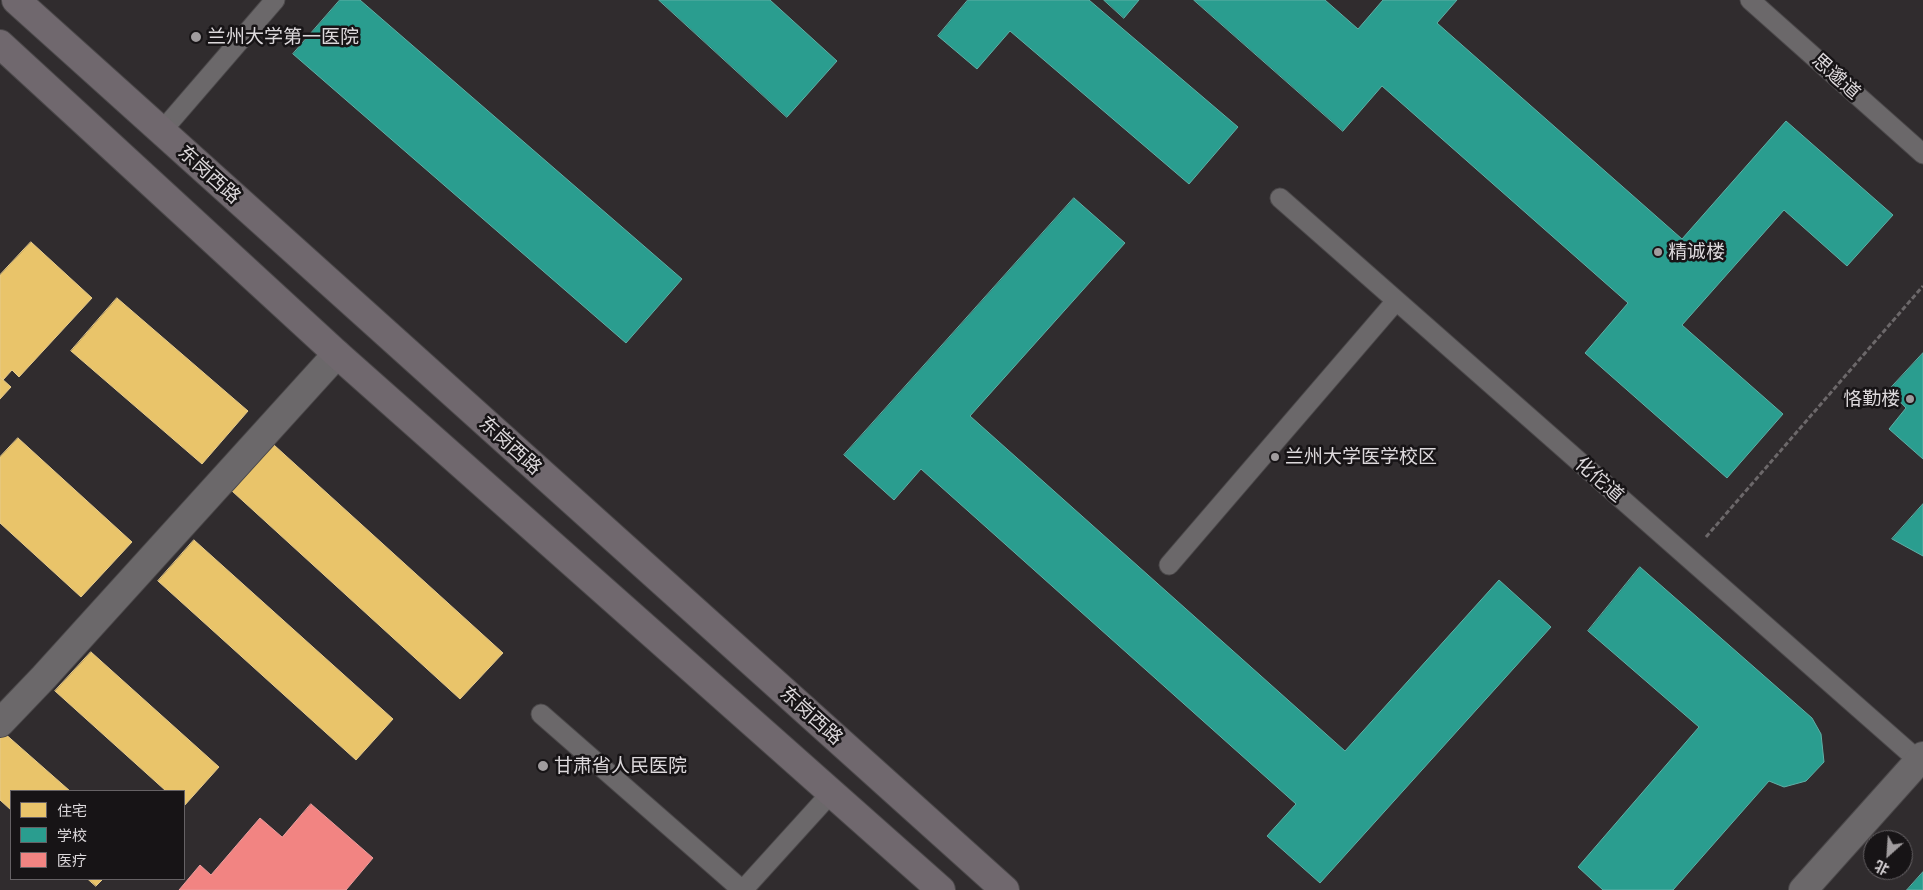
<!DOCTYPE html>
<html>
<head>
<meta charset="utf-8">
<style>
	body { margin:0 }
	#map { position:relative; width:1923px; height:890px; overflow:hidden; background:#302c2e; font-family:Cabin,"Noto Sans SC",sans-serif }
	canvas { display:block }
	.legend { position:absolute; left:10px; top:790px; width:175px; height:90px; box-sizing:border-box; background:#171416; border:1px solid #666265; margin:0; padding:6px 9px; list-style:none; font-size:15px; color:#dcd8db }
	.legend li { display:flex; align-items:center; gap:10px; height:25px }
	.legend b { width:25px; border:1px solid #666265 }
	.north { position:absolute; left:1863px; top:830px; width:50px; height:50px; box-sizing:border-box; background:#171416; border:1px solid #666265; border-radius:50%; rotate:206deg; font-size:14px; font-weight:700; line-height:20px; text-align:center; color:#dcd8db }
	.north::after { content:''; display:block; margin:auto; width:18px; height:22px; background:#a09c9e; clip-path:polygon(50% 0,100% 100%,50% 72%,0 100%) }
</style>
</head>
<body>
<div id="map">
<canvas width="1923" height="890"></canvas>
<ul class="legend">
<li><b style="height:14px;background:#e9c46a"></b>住宅</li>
<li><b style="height:14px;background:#2a9d8f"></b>学校</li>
<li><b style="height:14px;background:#f28482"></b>医疗</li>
</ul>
<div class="north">北</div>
</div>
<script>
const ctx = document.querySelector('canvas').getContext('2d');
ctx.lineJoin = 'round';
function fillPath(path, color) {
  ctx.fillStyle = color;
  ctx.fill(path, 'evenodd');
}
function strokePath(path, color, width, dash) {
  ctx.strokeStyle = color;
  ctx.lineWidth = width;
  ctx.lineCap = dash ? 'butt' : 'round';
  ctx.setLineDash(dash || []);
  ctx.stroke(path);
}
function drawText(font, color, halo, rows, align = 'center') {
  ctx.font = font + ' Cabin,"Noto Sans SC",sans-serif';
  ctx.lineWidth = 5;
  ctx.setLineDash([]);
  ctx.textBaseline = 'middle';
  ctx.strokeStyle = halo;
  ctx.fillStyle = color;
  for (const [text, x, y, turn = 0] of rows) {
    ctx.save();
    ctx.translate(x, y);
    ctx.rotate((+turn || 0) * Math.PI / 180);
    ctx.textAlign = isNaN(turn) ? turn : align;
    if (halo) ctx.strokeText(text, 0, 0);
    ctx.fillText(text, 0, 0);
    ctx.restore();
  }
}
const homes = new Path2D(`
	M31,242L92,298L19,377L12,370L3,380L0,377V275Z
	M117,298L248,411L202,464L71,351Z
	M0,377L11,387L0,399Z
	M18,438L132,542L81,597L0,523V457Z
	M274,445L503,653L460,699L232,491Z
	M194,540L393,719L356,760L158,581Z
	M91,652L219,767L184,806V791H166L55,691Z
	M3,732L70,791H11V810L0,800V735Z
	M88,879H103L96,886Z`);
fillPath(homes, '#e9c46a');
strokePath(homes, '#e5ca8c', 1);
const schools = new Path2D(`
	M340,0H360L682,279L626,343L293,54Z
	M659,0H770L837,61L787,117Z
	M968,0H1089L1238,127L1189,184L1010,31L977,69L938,36Z
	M1104,0H1139L1124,18Z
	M1194,0H1325L1358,29L1383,0H1457L1437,23L1682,239L1786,121L1893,215L1847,266L1784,210L1682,325L1783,414L1727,478L1585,353L1628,303L1382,86L1343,131Z
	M1074,198L1125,243L970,416L1345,751L1499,580L1551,627L1320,883L1267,836L1296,804L921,469L894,500L844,455Z
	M1923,353V459L1889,429L1906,408L1889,390Z
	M1923,504V556L1892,539Z
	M1640,567L1812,718L1821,734L1824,762L1806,781L1784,787L1769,781L1673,890H1603L1578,867L1699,727L1588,631Z
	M1923,872V890H1907Z`);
fillPath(schools, '#2a9d8f');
strokePath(schools, '#5fafa6', 1);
const health = new Path2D(`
	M311,804L373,858L346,890H179L200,865L211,875L260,818L282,837Z`);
fillPath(health, '#f28482');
strokePath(health, '#eb9d9d', 1);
const service = new Path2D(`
	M1750,0L1923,154
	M161,132L275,0
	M1280,198L1919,761
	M1169,565L1396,301
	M541,714L742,890
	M743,890L831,793`);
const minor = new Path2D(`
	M0,723L44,677L337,354
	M1803,890L1923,756`);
const primary = new Path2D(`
	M16,0L1005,890
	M0,44L337,354L941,890`);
strokePath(service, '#4b484a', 21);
strokePath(minor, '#4b484a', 30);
strokePath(primary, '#4b484a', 30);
strokePath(new Path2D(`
	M1706,537L1923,286`), '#6c686a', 3, [5, 2.5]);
strokePath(service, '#6b686a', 19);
strokePath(minor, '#6b686a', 28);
strokePath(primary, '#70686e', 28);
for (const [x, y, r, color] of [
	[196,37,6,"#a09c9e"],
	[1658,252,5,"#a09c9e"],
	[1910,399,5,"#a09c9e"],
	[1275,457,5,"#a09c9e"],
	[543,766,6,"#a09c9e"]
]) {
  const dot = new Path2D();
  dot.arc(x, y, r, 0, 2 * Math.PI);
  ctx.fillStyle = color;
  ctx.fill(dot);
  strokePath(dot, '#171416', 2);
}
drawText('19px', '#dcd8db', '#171416', [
	["兰州大学第一医院",207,37],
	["精诚楼",1668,252],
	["恪勤楼",1900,399,"right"],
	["兰州大学医学校区",1285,457],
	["甘肃省人民医院",554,766]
], 'left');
drawText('19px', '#dcd8db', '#171416', [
	["思邈道",1836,77,42],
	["东岗西路",209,175,42],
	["东岗西路",510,446,42],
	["化佗道",1599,480,41],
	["东岗西路",811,716,42]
]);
</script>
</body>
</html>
